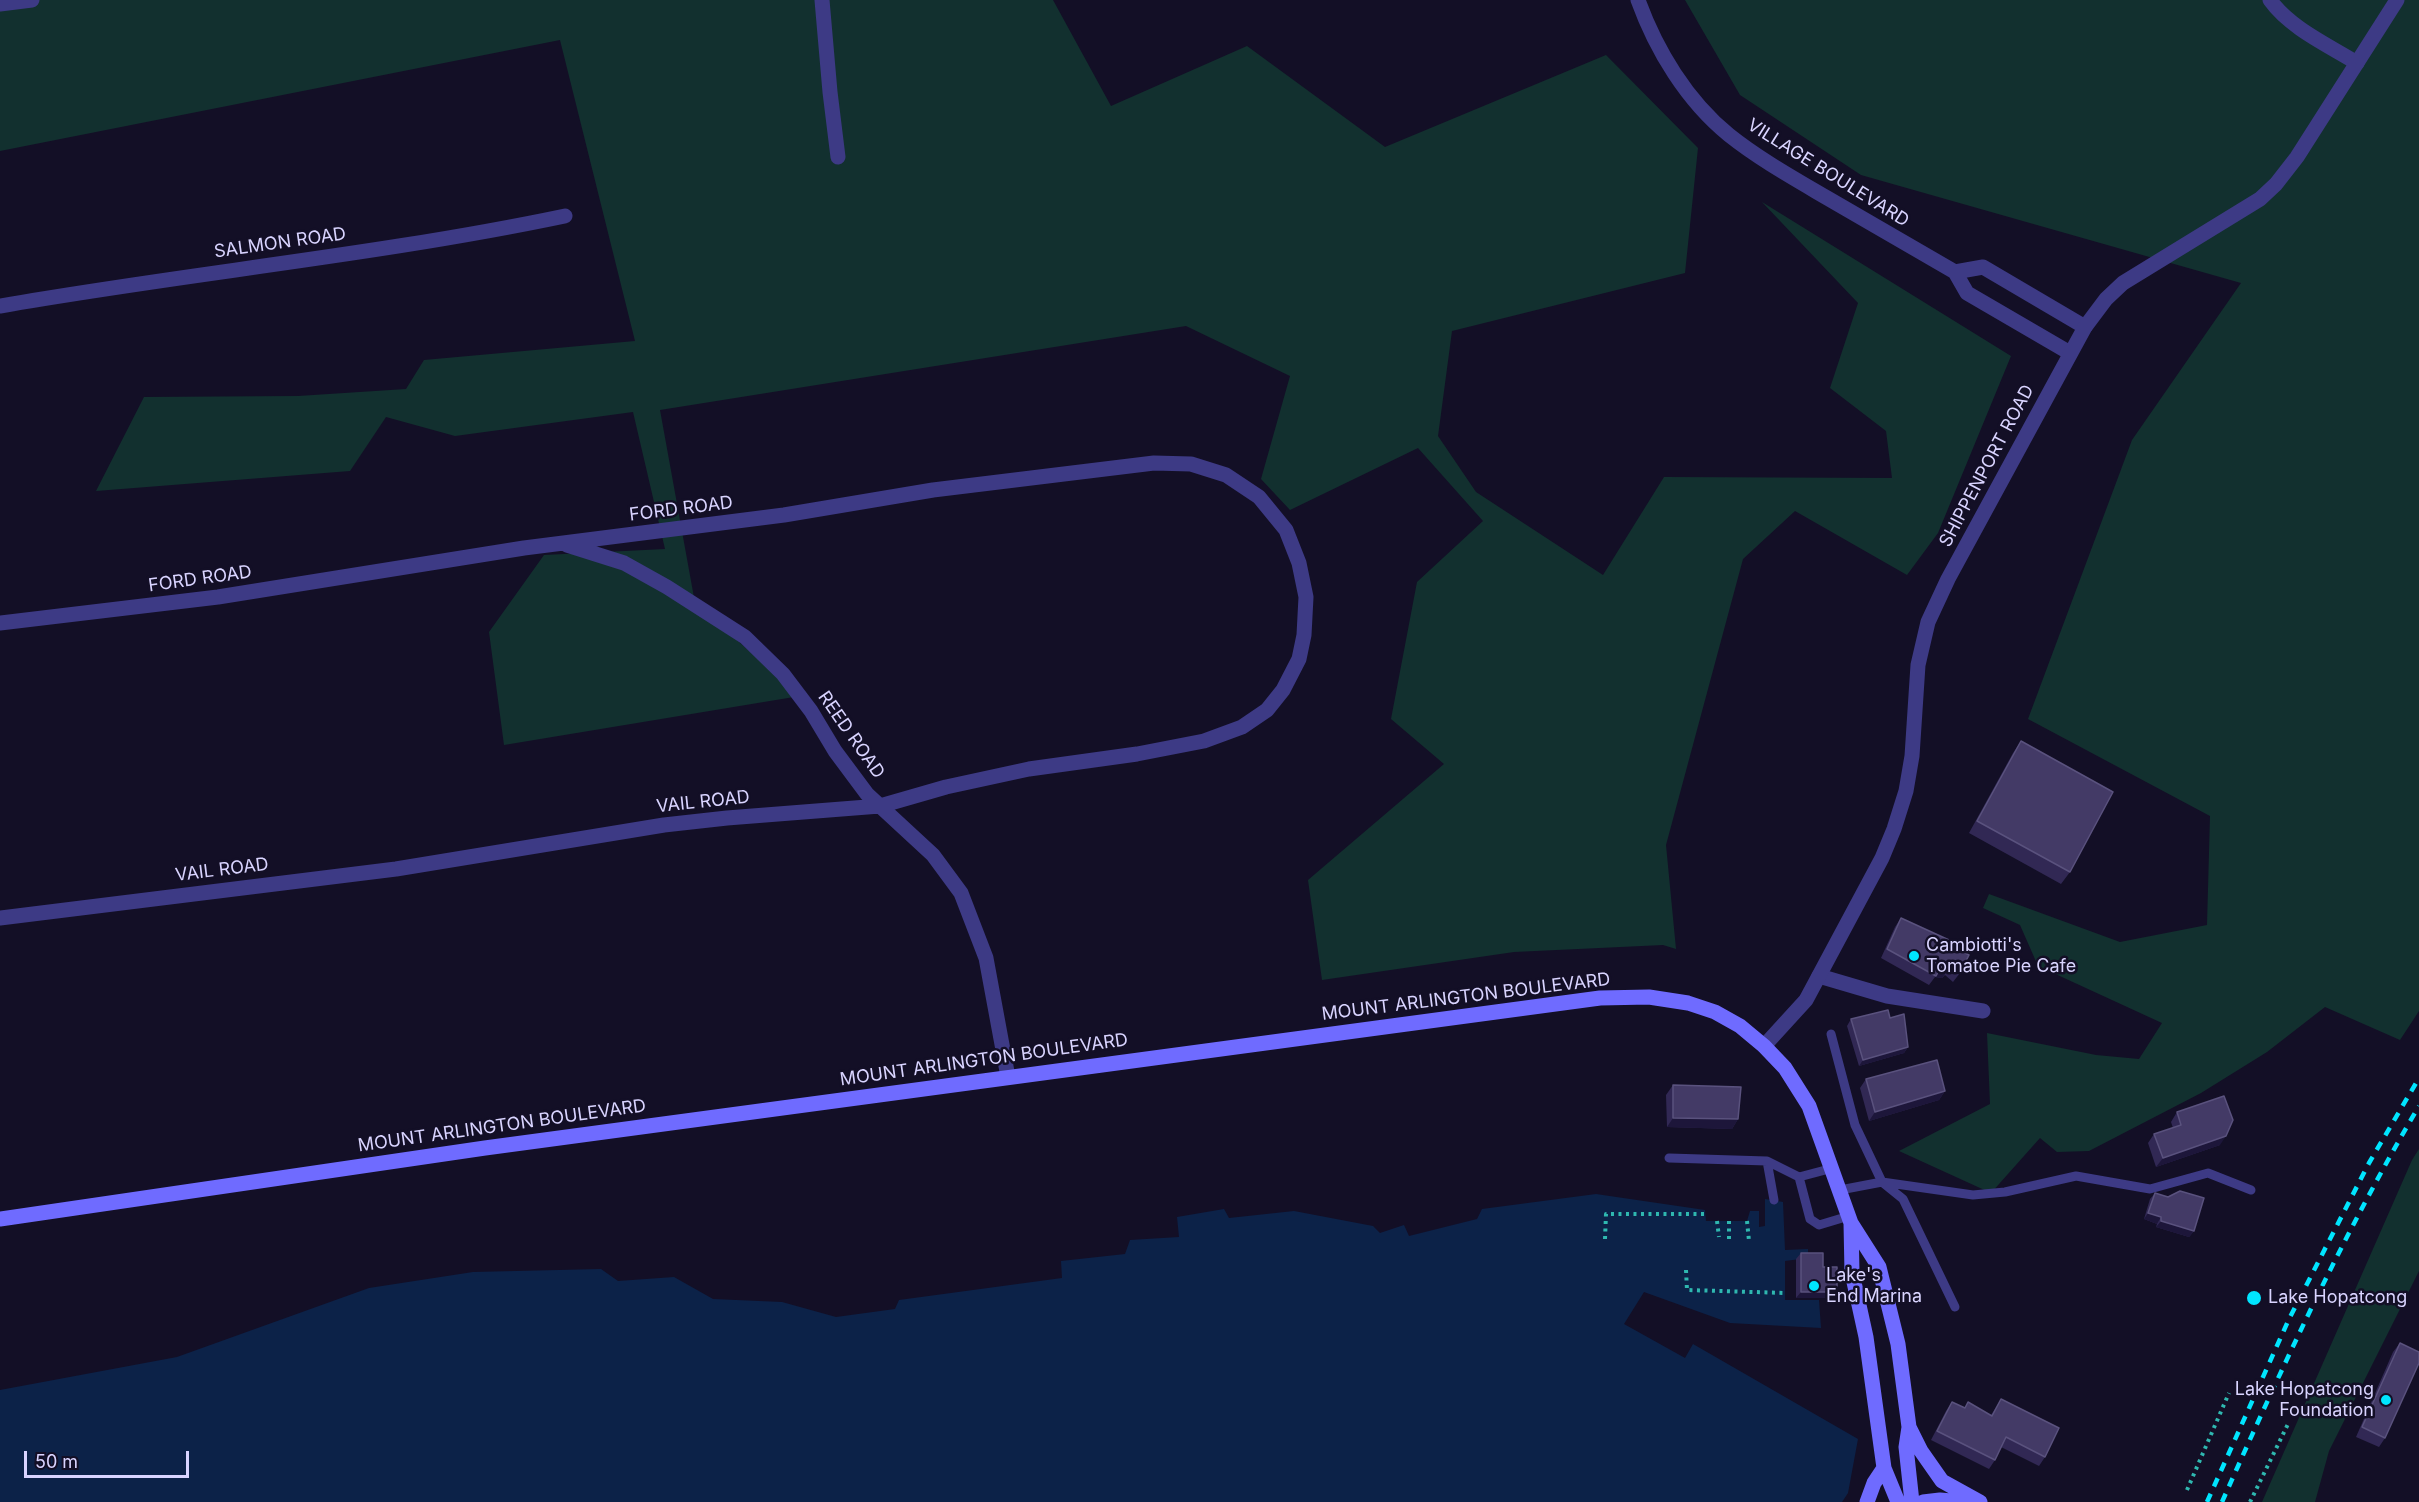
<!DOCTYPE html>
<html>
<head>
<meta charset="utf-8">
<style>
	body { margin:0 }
	#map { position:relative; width:2419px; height:1502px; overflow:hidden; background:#130f26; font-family:Inter,sans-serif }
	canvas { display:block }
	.scale { position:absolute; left:24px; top:1451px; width:165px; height:27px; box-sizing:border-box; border:3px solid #d9d4ff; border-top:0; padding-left:8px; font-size:18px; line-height:21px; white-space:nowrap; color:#d9d4ff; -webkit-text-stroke:4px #130f26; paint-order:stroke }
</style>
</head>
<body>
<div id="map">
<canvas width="2419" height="1502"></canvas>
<div class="scale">50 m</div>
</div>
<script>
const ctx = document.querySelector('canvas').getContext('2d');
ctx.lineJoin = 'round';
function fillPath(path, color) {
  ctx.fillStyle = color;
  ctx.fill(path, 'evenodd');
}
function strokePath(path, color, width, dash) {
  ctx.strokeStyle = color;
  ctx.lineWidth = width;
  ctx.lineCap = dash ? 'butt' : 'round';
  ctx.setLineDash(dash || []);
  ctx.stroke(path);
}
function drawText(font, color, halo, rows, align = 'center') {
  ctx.font = font + ' Inter,sans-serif';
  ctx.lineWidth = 5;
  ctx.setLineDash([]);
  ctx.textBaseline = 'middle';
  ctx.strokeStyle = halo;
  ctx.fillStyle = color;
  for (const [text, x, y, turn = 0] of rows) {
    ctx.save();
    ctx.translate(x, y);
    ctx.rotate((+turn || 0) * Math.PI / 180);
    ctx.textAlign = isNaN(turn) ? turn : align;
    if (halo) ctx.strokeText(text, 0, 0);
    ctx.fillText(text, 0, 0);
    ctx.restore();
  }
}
fillPath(new Path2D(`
	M0,0H1053L1111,106L1247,46L1385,147L1606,55L1698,148L1685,273L1452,331L1438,436L1476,492L1603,575L1664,477L1892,478L1886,431L1830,388L1858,303L1762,202L2011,356L1938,533L1907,575L1795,511L1743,559L1666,845L1676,949L1663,945L1514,952L1322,980L1308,880L1444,764L1391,719L1417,582L1483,521L1418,448L1290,510L1261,479L1290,376L1186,326L660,410L695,603L800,696L504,745L489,632L544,555L665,549L633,412L455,436L386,417L350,471L96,491L144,397L298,396L406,389L424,360L635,341L560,40L0,151Z
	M1685,0H2419V1011L2400,1040L2325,1007L2267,1052L2201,1093L2089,1151L2057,1152L2040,1138L1991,1193L1899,1151L1990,1104L1987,1033L2096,1055L2139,1059L2162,1023L2038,966L2020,925L1983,908L1989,894L2120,942L2207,925L2210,816L2028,719L2132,440L2241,283L1861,175L1740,95Z
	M2419,1149V1271L2329,1451L2315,1502H2262L2412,1160Z`), '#12302f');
fillPath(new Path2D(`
	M1596,1194L1705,1210L1706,1221H1747L1750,1211H1759V1227L1765,1226V1199L1783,1202L1785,1250L1808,1249V1258L1785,1261V1300H1819L1821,1328L1730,1323L1644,1292L1624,1324L1685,1358L1693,1344L1858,1439L1848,1493L1842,1502H0V1390L177,1357L369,1288L473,1272L601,1269L618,1281L674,1277L713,1299L782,1302L836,1317L895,1309L899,1300L1062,1278L1061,1261L1125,1254L1130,1240L1179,1237L1177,1217L1224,1209L1229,1218L1294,1211L1373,1226L1380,1233L1404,1225L1409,1236L1477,1219L1482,1209Z`), '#0c2248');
strokePath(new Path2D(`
	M1717,1221L1719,1237
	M1729,1221V1240
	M1747,1221L1749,1241
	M1605,1239L1606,1214H1705
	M1686,1270L1687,1290L1786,1293
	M2187,1490L2229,1393
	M2250,1502L2288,1424`), '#2fb8b0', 4, [3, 4.5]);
strokePath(new Path2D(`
	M1831,1034L1855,1125L1882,1182L1973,1195L2005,1192L2076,1176L2150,1189L2208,1173L2251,1190
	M1669,1158L1767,1161L1799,1177
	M1767,1161L1774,1200
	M1833,1168L1799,1177L1810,1219L1819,1225L1849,1216
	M1840,1190L1882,1182L1903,1199L1955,1307`), '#3d3a85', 9);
strokePath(new Path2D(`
	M822,0L830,92L838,157
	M1638,0C1656,50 1687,101 1729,135C1759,159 1795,179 1829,199C1871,223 1913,248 1955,272L1967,293L2070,353
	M2270,0C2290,28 2328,45 2357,63
	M0,4L32,0
	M1955,272L1983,267L2085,327
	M0,306C188,273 379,255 565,216
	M567,545L624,563L667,587L745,637L783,674L811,711L835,751L867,794L933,855L961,893L986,958L1008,1077
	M0,623L218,597L524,548L784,515L933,490L1154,463L1191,464L1226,475L1259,497L1286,530L1299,563L1306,597L1304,635L1299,659L1283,690L1267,710L1242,727L1204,741L1137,754L1029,769L946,787L880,806L727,818L664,825L396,869L0,918
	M1819,976L1887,996L1983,1011`), '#3d3a85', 15);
strokePath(new Path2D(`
	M1764,1046L1806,1000L1882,858L1894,829L1906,791L1912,756L1918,665L1928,622L1948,579L2085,327L2106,299L2123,283L2260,199L2276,184L2297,157L2397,0`), '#3d3a85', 15);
strokePath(new Path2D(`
	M0,1219L485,1148L1600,998L1649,997L1688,1003L1715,1012L1740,1026L1764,1046L1785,1068L1809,1106L1851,1223L1879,1267L1898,1344L1909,1427L1906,1447L1912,1502
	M1851,1223L1852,1273L1866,1337L1884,1468L1898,1502
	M1909,1427L1921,1451L1942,1481L1980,1502
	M1867,1502L1874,1483L1884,1468
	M1923,1502L1940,1500L1962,1502`), '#6f6bff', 15);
strokePath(new Path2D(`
	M2207,1502L2289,1319L2369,1163L2419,1078
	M2222,1502C2282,1367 2344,1233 2419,1106`), '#00e5ff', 4.5, [9, 8]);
fillPath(new Path2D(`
	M2021,741L2070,872L2061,884L1969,833L2013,753Z
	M1901,918L1950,945L1960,973L1953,982L1945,975L1942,978L1935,977L1929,985L1881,958L1895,927Z
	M1890,1018L1908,1047L1904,1053L1859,1066L1847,1026L1851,1019Z
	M1866,1079L1945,1091L1939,1100L1869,1121L1860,1088Z
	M1673,1085L1738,1119L1732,1129L1667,1127L1666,1095Z
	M2177,1112L2220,1145L2156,1167L2148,1143L2154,1134L2173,1128L2171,1122Z
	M2155,1193L2194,1231L2189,1237L2156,1227L2157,1224L2144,1219L2150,1199Z
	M1801,1253L1823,1267L1832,1298H1796V1259Z
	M2400,1343L2385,1438L2379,1447L2356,1437L2393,1352Z
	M2001,1399L2045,1457L2039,1466L2001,1447L1995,1460L1989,1469L1931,1440L1946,1411L1952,1402L1964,1408L1968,1402L1991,1415Z`), '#312854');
fillPath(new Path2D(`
	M1951,966L1942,978L1935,977L1941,967Z
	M1908,1047L1904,1053L1859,1066L1863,1060Z
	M1945,1091L1939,1100L1869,1121L1875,1112Z
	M1673,1118L1738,1119L1732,1129L1667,1127Z
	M2226,1136L2220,1145L2156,1167L2163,1158Z
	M2148,1213L2161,1217L2157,1224L2144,1219Z
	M2161,1221L2194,1231L2189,1237L2156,1227Z
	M1801,1292H1837L1832,1298H1796Z`), '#1d163a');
const building = new Path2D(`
	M2021,741L2113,792L2070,872L1977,821Z
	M1901,918L1949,940L1950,945L1969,955L1960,973L1951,966L1949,969L1941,967L1936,976L1887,949Z
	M1888,1010L1890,1018L1904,1014L1908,1047L1863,1060L1851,1019Z
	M1937,1060L1945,1091L1875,1112L1866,1079Z
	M1673,1085L1741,1087L1738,1119L1673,1118Z
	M2224,1096L2233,1120L2226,1136L2163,1158L2154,1134L2181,1125L2177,1112Z
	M2180,1191L2204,1198L2194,1231L2161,1221V1217L2148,1213L2155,1193L2168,1197Z
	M1801,1253H1823V1267H1837V1292H1801Z
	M2400,1343L2419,1352V1363L2385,1438L2362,1427Z
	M2001,1399L2059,1428L2045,1457L2006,1437L1995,1460L1937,1431L1952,1402L1965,1408L1968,1402L1992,1416Z`);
fillPath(building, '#433a66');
strokePath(building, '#5a527e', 1.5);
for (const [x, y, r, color] of [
	[1914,956,6,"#00e5ff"],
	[1814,1286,6,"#00e5ff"],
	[2254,1298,8,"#00e5ff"],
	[2386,1400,6,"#00e5ff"]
]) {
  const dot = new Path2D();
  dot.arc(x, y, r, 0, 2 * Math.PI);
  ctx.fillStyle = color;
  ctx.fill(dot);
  strokePath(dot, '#130f26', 2);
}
drawText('18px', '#d9d4ff', '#130f26', [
	["VILLAGE BOULEVARD",1828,173,32],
	["SALMON ROAD",280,243,-8],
	["SHIPPENPORT ROAD",1987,466,-62],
	["FORD ROAD",681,509,-7],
	["FORD ROAD",200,579,-8],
	["REED ROAD",851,735,55],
	["VAIL ROAD",703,802,-6],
	["VAIL ROAD",222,870,-7],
	["MOUNT ARLINGTON BOULEVARD",1466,997,-7],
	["MOUNT ARLINGTON BOULEVARD",984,1060,-8],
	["MOUNT ARLINGTON BOULEVARD",502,1126,-8]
]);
drawText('18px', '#d9d4ff', '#130f26', [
	["Cambiotti's",1926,946],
	["Tomatoe Pie Cafe",1926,967],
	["Lake's",1826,1276],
	["End Marina",1826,1297],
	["Lake Hopatcong",2268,1298],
	["Lake Hopatcong",2374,1390,"right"],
	["Foundation",2374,1411,"right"]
], 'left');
</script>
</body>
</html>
